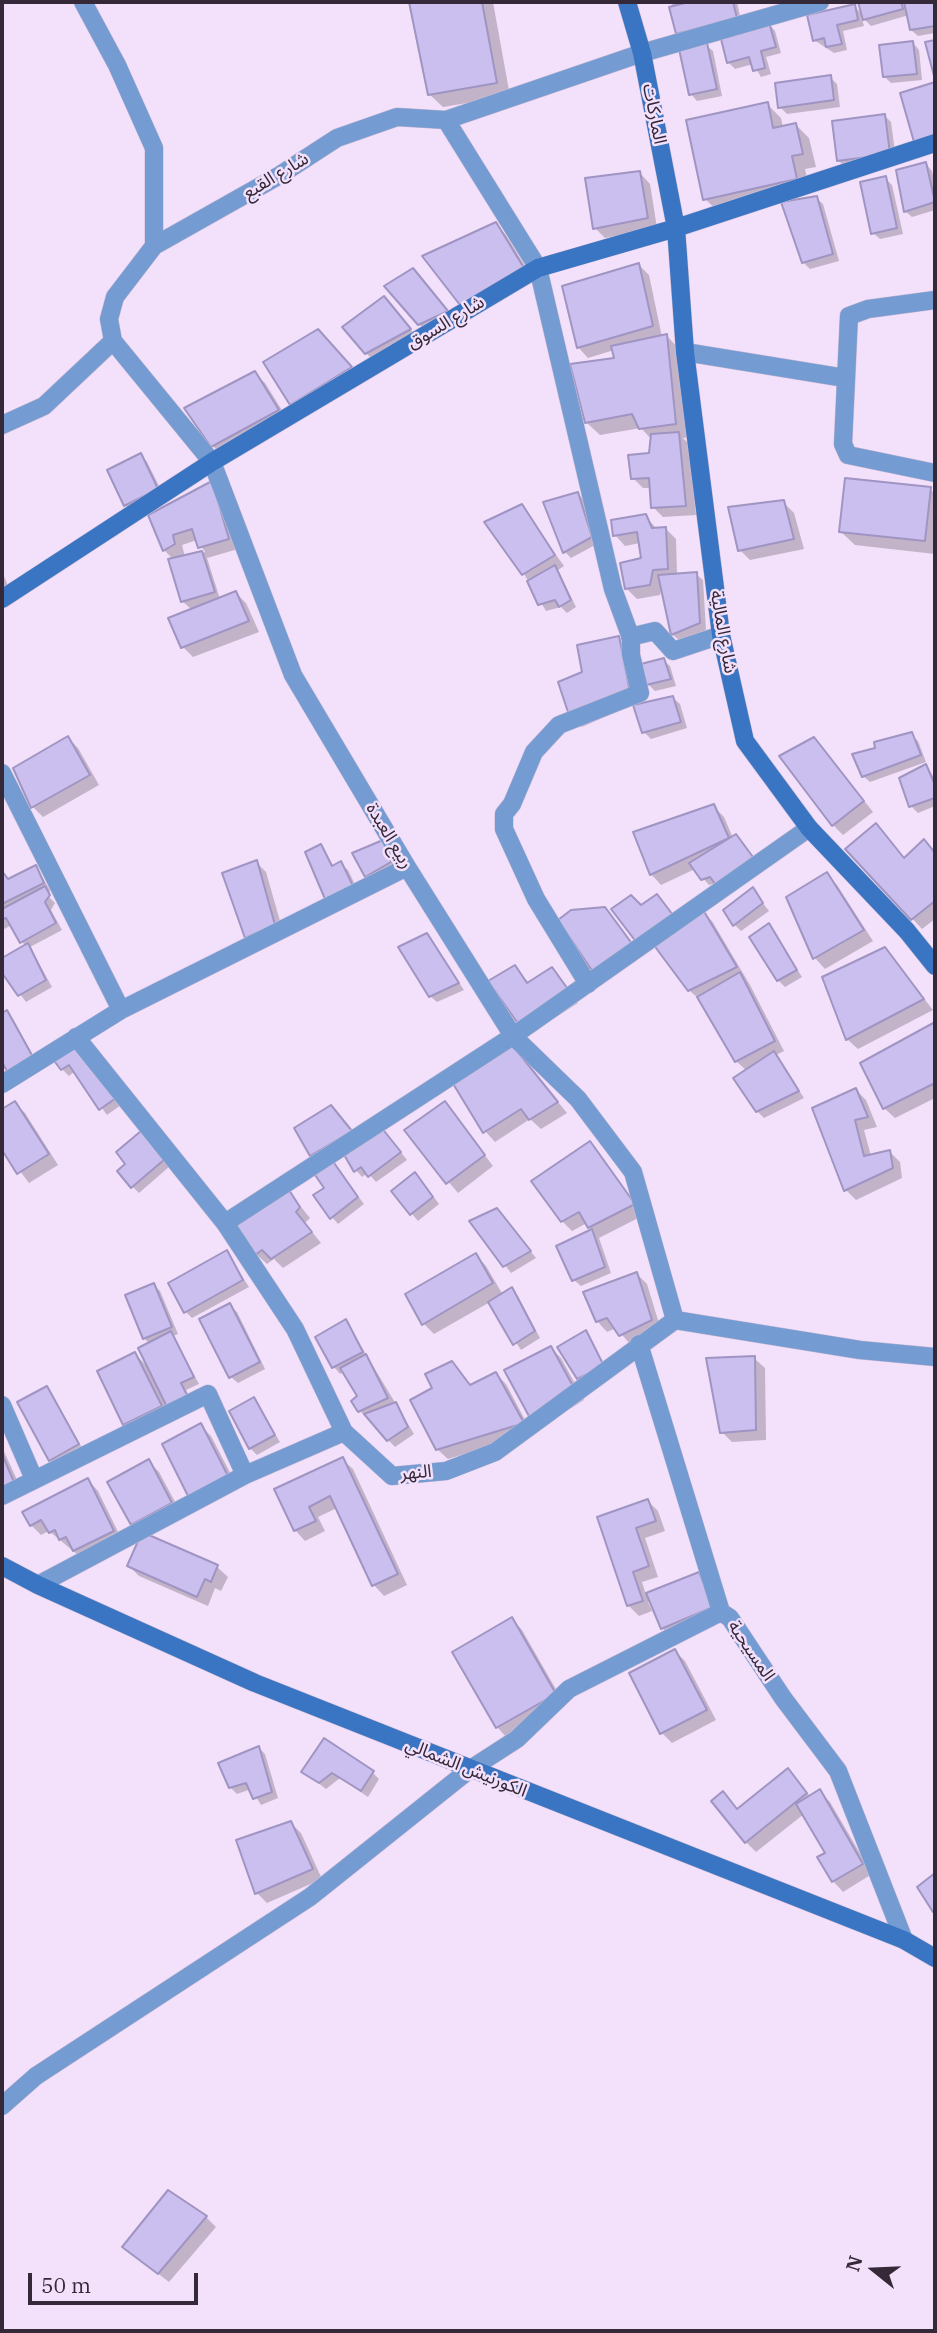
<!DOCTYPE html>
<html>
<head>
<meta charset="utf-8">
<style>
	body { margin:0 }
	#map { position:relative; width:937px; height:2333px; overflow:hidden; background:#f3e0fa; font-family:"IBM Plex Serif",serif }
	canvas { display:block }
	.frame { position:absolute; inset:0; border:4px solid #342839; pointer-events:none }
	.north { position:absolute; left:839px; top:2235px; width:70px; height:70px; -webkit-text-stroke:5px #f3e0fa; paint-order:stroke; rotate:288deg; font-size:19px; font-weight:700; line-height:28px; text-align:center; color:#342839 }
	.north::after { content:''; display:block; margin:auto; width:24px; height:32px; background:#342839; clip-path:polygon(50% 0,100% 100%,50% 72%,0 100%) }
	.scale { position:absolute; left:28px; top:2273px; width:170px; height:32px; box-sizing:border-box; border:4px solid #342839; border-top:0; padding-left:9px; font-size:21px; line-height:24px; white-space:nowrap; color:#342839; -webkit-text-stroke:5px #f3e0fa; paint-order:stroke }
</style>
</head>
<body>
<div id="map">
<canvas width="937" height="2333"></canvas>
<div class="frame"></div>
<div class="north">N</div>
<div class="scale">50 m</div>
</div>
<script>
const ctx = document.querySelector('canvas').getContext('2d');
ctx.lineJoin = 'round';
function fillPath(path, color) {
  ctx.fillStyle = color;
  ctx.fill(path, 'evenodd');
}
function strokePath(path, color, width, dash) {
  ctx.strokeStyle = color;
  ctx.lineWidth = width;
  ctx.lineCap = dash ? 'butt' : 'round';
  ctx.setLineDash(dash || []);
  ctx.stroke(path);
}
function drawText(font, color, halo, rows, align = 'center') {
  ctx.font = font + ' "IBM Plex Serif","Noto Sans Arabic",serif';
  ctx.lineWidth = 5;
  ctx.setLineDash([]);
  ctx.textBaseline = 'middle';
  ctx.strokeStyle = halo;
  ctx.fillStyle = color;
  for (const [text, x, y, turn = 0] of rows) {
    ctx.save();
    ctx.translate(x, y);
    ctx.rotate((+turn || 0) * Math.PI / 180);
    ctx.textAlign = isNaN(turn) ? turn : align;
    if (halo) ctx.strokeText(text, 0, 0);
    ctx.fillText(text, 0, 0);
    ctx.restore();
  }
}
fillPath(new Path2D(`
	M411,2H493L510,96L443,107L429,94Z
	M669,2H737L742,25L684,39L677,33L675,7Z
	M859,2H935V33L918,36L911,30L909,15L871,26L861,16L864,26L843,31L847,50L834,53L814,40L854,6L863,15Z
	M769,24L775,31L781,53L766,57L771,74L761,77L753,64L735,69L728,62Z
	M913,43L919,50L922,80L891,83L884,76Z
	M706,45L713,51L722,96L697,101L691,94Z
	M830,77L837,84L840,107L787,114L780,107Z
	M767,104L781,118L783,127L796,125L809,138L816,167L805,169L810,192L719,212L705,199Z
	M884,115L891,122L896,160L845,167L838,160Z
	M926,164L932,171L935,184V210L912,217L905,211Z
	M640,173L650,184L657,228L605,238L595,228Z
	M885,178L892,185L903,234L880,239L873,233Z
	M816,198L823,204L839,261L810,269L803,262Z
	M496,224L506,235L533,279L472,314Z
	M639,265L649,275L662,337L667,336L680,350L689,437L683,438L689,444L696,515L663,517L653,507L651,488H643L633,478L651,455L652,440L641,428L600,435L586,422L616,359L614,350L588,358L578,347Z
	M419,277L453,318L426,331L419,324Z
	M390,305L416,336L373,360L366,353Z
	M328,341L360,378L302,415L292,404L266,363Z
	M255,373L265,383L288,420L223,456L213,446Z
	M141,456L147,462L164,496L132,511L126,505Z
	M211,483L238,549L207,558L220,599L236,593L246,603L259,632L193,657L183,647L192,610L182,601L174,560L164,550L150,516ZM197,540L205,552L185,557L182,545Z
	M930,489L935,494V554L855,545L841,532Z
	M578,494L584,500L597,544L571,558L565,552Z
	M783,502L794,513L804,549L750,560L740,550Z
	M521,506L564,566L558,570L576,607L567,613L561,607L546,611L524,574Z
	M645,516L657,529H666L676,539L677,575L696,574L703,580L706,630L679,640L672,634L662,585L660,595L637,599L627,589L643,560L640,543L625,546L615,535Z
	M2,571L10,591L2,597Z
	M618,638L628,648L634,704L582,727L572,717Z
	M663,660L670,666L676,686L655,691L648,684Z
	M673,698L680,704L687,728L651,739L644,732L635,707Z
	M911,734L918,741L926,762L870,782L863,776L878,749Z
	M68,738L78,748L99,785L43,817L33,807Z
	M824,750L873,812L843,835L833,825Z
	M926,766L935,779V806L918,813L911,806Z
	M713,806L724,817L733,838L716,883L709,885L695,869L661,885L651,874L636,833Z
	M924,842L935,853V919L922,929L848,849L905,860Z
	M321,846L334,867L341,864L348,870L359,893L333,905Z
	M389,848L397,869L373,883L355,854Z
	M256,862L266,872L284,935L256,947L246,937Z
	M36,867L50,890L48,896L55,903L51,910L62,930L30,947L52,987L26,1002L2,970V960L25,946L12,925L2,930V872L9,880Z
	M827,875L837,885L873,941L825,969L815,958L788,898Z
	M753,890L769,911L741,931L734,924Z
	M641,908L681,926L701,911L712,921L750,985L784,1051L776,1055L804,1098L764,1118L757,1111L747,1071L736,1061L700,1000L689,990Z
	M604,909L642,956L604,981Z
	M769,925L802,977L785,987L778,980Z
	M427,935L464,990L437,1002L430,996Z
	M885,949L933,1010L858,1049L847,1039Z
	M515,967L530,984L551,969L578,1003L530,1034Z
	M7,1012L13,1019L39,1066L11,1074L2,1059V1015Z
	M935,1024V1098L895,1118L884,1108L863,1063Z
	M76,1043L121,1105L107,1115L75,1071L69,1076L62,1069Z
	M519,1054L567,1113L541,1129L530,1119L495,1142L485,1131Z
	M856,1090L866,1100L877,1127L864,1130L871,1156L890,1152L900,1162L902,1178L856,1200L846,1190Z
	M15,1103L25,1113L58,1165L29,1183L2,1147V1111Z
	M445,1103L493,1166L458,1193L406,1131Z
	M388,1136L407,1160L376,1182L368,1173L362,1177L356,1170Z
	M148,1140L170,1166L139,1193L132,1186Z
	M590,1144L644,1215L599,1238L611,1273L581,1286L574,1280L559,1247L593,1231L587,1223L572,1231L562,1221Z
	M332,1162L364,1204L338,1224L332,1217Z
	M421,1180L439,1204L418,1221L393,1191Z
	M289,1192L310,1218L305,1223L321,1243L283,1268L274,1259L267,1264L256,1254Z
	M503,1217L536,1258L511,1273L472,1222Z
	M227,1253L249,1287L192,1318L186,1312Z
	M476,1255L486,1266L503,1295L511,1290L518,1296L540,1338L521,1350L490,1302L434,1334L424,1324Z
	M637,1274L647,1284L661,1330L631,1345L616,1328L607,1332L597,1321Z
	M154,1285L160,1291L178,1334L173,1336L199,1384L186,1390L193,1404L165,1403L171,1417L135,1435L125,1424L99,1372L135,1354L150,1369V1344L144,1338Z
	M230,1306L237,1312L265,1369L238,1383L231,1377Z
	M346,1321L414,1434L395,1447L359,1410L360,1397L344,1372L340,1374L334,1367L318,1338Z
	M585,1332L609,1373L585,1384L578,1378Z
	M551,1348L561,1358L584,1400L541,1427Z
	M754,1358L765,1368L766,1440L732,1442L722,1432Z
	M451,1363L471,1386L496,1374L506,1384L532,1433L448,1459L437,1449L434,1389Z
	M47,1388L84,1451L57,1467L51,1460Z
	M254,1399L280,1442L257,1455L250,1448Z
	M201,1426L211,1436L237,1486L200,1506Z
	M2,1447L23,1493L2,1502Z
	M342,1459L353,1469L407,1585L384,1596L374,1585L337,1508L318,1517L325,1531L305,1541L295,1530L277,1490Z
	M148,1461L159,1472L181,1513L143,1534L132,1524Z
	M88,1480L98,1491L123,1542L84,1560L49,1531L41,1535L31,1525Z
	M648,1501L658,1511L665,1531L645,1538L658,1577L642,1582L646,1595L699,1574L705,1580L719,1614L669,1634L662,1628L651,1601L648,1602L652,1611L639,1616L629,1606L599,1518Z
	M143,1534L217,1567L228,1577L221,1591L215,1588L208,1606L139,1576L129,1566Z
	M512,1619L522,1630L565,1705L507,1738L497,1727L455,1652Z
	M675,1651L685,1661L716,1720L672,1743L662,1733L631,1674Z
	M259,1748L265,1754L278,1798L261,1805L251,1789L237,1794L230,1787Z
	M787,1770L811,1797L820,1792L830,1802L872,1874L843,1892L833,1881L827,1853L804,1814L756,1852L746,1842L723,1794L738,1810Z
	M304,1772L373,1773L379,1779L368,1797L340,1778L326,1789Z
	M291,1823L301,1833L322,1879L267,1903L257,1893Z
	M206,2217L216,2227L169,2282L124,2247Z`), '#0003');
const building = new Path2D(`
	M409,2H482L497,83L428,95Z
	M689,2H733L737,18L676,34L669,7Z
	M858,2H901L903,9L863,20Z
	M904,2H935V26L910,30Z
	M855,4L858,20L837,25L842,44L826,47L824,38L813,41L807,15Z
	M769,22L776,47L761,51L765,68L753,71L749,57L727,63L720,35Z
	M935,40V76H934L925,42Z
	M913,41L917,74L883,77L879,45Z
	M707,43L717,89L689,95L679,49Z
	M831,75L834,100L778,108L775,83Z
	M935,82V135L914,142L900,93Z
	M768,102L773,128L796,123L803,154L792,156L797,179L703,200L686,120Z
	M885,114L890,154L837,161L832,121Z
	M926,162L935,202L904,212L896,170Z
	M640,171L648,218L593,229L585,178Z
	M886,176L897,228L871,234L860,182Z
	M817,196L833,254L802,263L781,202Z
	M496,222L524,268L460,305L422,256Z
	M639,263L653,326L577,348L562,286Z
	M413,268L448,311L418,325L384,286Z
	M384,296L411,329L365,354L342,327Z
	M318,329L352,367L290,405L263,362Z
	M667,334L676,424L639,429L632,414L585,423L570,364L614,358L611,346Z
	M255,371L279,410L211,447L184,408Z
	M679,432L686,506L651,508L649,478L631,479L628,455L649,453L651,434Z
	M141,453L158,489L124,506L107,470Z
	M845,478L931,487L925,541L839,532Z
	M212,481L229,539L198,548L192,529L173,535L175,544L163,551L148,515Z
	M578,492L592,537L563,553L543,502Z
	M784,500L794,539L738,551L728,507Z
	M522,504L555,555L522,575L484,522Z
	M646,514L652,528L666,527L668,569L653,570L650,585L625,589L620,563L641,558L637,532L613,536L611,520Z
	M202,551L215,592L181,602L168,559Z
	M555,565L571,600L559,607L555,600L538,605L527,581Z
	M697,572L700,623L671,635L658,575Z
	M236,591L249,621L181,648L168,618Z
	M619,636L629,687L623,695L570,718L558,682L582,672L577,645Z
	M664,658L671,679L646,685L637,665Z
	M673,696L681,722L642,733L633,705Z
	M912,732L921,755L862,777L852,754L875,748L874,742Z
	M68,736L90,775L31,808L13,768Z
	M814,737L864,801L832,826L779,756Z
	M926,764L935,785V798L909,807L899,778Z
	M714,804L729,838L650,875L633,832Z
	M876,823L904,858L924,839L935,853V901L911,920L845,849Z
	M736,834L753,857L716,885L710,877L701,880L689,863Z
	M383,840L391,862L365,877L352,853Z
	M321,844L332,866L341,861L353,886L325,899L305,852Z
	M257,860L275,925L245,938L222,873Z
	M36,865L44,883L2,904V871L8,879Z
	M827,872L864,930L813,959L786,897Z
	M45,886L50,895L45,902L56,923L20,943L6,918L2,920V909Z
	M753,887L763,903L733,926L723,910Z
	M657,894L676,919L637,943L611,909L631,895L641,905Z
	M605,907L633,945L593,972L558,920L571,910Z
	M702,908L737,967L688,991L653,944Z
	M769,923L797,970L777,981L749,937Z
	M427,933L459,983L429,997L398,947Z
	M28,943L46,980L18,996L2,973V958Z
	M885,947L924,999L846,1040L822,977Z
	M515,965L527,983L552,967L570,992L519,1025L488,981Z
	M740,972L775,1041L735,1062L697,997Z
	M7,1010L34,1059L9,1075L2,1062V1013Z
	M935,1022V1083L883,1109L860,1063Z
	M77,1041L116,1098L99,1110L69,1065L61,1070L52,1058Z
	M509,1041L558,1102L529,1120L521,1109L483,1133L452,1082Z
	M774,1051L799,1091L756,1112L733,1078Z
	M856,1088L868,1117L855,1120L864,1156L890,1150L893,1168L844,1191L812,1108Z
	M15,1101L49,1154L17,1174L2,1150V1109Z
	M445,1101L485,1155L446,1184L404,1130Z
	M331,1105L352,1131L310,1156L294,1128Z
	M381,1127L401,1152L368,1177L361,1167L354,1172L343,1153Z
	M141,1131L165,1159L131,1188L117,1171L125,1164L116,1152Z
	M590,1141L635,1204L588,1228L579,1212L561,1222L531,1181Z
	M332,1160L358,1197L330,1219L313,1195L324,1188L313,1172Z
	M415,1172L433,1197L410,1215L391,1191Z
	M289,1190L300,1207L296,1212L312,1232L271,1259L262,1250L255,1255L230,1223Z
	M497,1208L531,1251L503,1267L469,1221Z
	M592,1229L605,1267L572,1281L556,1246Z
	M227,1250L243,1280L184,1313L168,1283Z
	M476,1253L493,1283L422,1325L405,1294Z
	M637,1272L652,1320L619,1336L607,1318L596,1322L583,1292Z
	M154,1283L172,1327L143,1339L125,1295Z
	M512,1287L535,1331L513,1345L488,1302Z
	M230,1303L260,1362L229,1378L199,1319Z
	M346,1319L363,1352L332,1368L315,1337Z
	M586,1330L604,1366L577,1379L557,1347Z
	M171,1331L194,1377L181,1383L188,1397L167,1407L138,1348Z
	M551,1346L575,1390L530,1418L504,1370Z
	M135,1352L162,1406L123,1425L97,1371Z
	M366,1354L388,1398L358,1412L351,1401L357,1396L340,1368Z
	M755,1356L756,1430L720,1433L706,1358Z
	M452,1361L470,1385L496,1372L524,1423L436,1450L410,1400L432,1388L425,1374Z
	M47,1386L79,1444L49,1461L17,1402Z
	M254,1397L275,1435L249,1449L229,1411Z
	M396,1402L408,1427L387,1441L364,1414Z
	M201,1423L228,1476L188,1496L162,1444Z
	M2,1454L14,1482L2,1488Z
	M343,1457L398,1574L372,1586L330,1496L309,1507L316,1521L294,1531L274,1489Z
	M149,1459L172,1503L131,1525L107,1482Z
	M88,1478L114,1531L73,1551L66,1537L59,1540L55,1530L49,1533L41,1520L30,1526L22,1512Z
	M648,1499L656,1521L636,1528L649,1566L633,1572L643,1601L627,1606L597,1517Z
	M142,1532L218,1565L211,1582L205,1579L197,1597L127,1566Z
	M699,1572L713,1607L661,1629L646,1593Z
	M512,1617L556,1694L496,1728L452,1652Z
	M675,1649L707,1710L660,1734L629,1673Z
	M324,1738L374,1771L361,1791L332,1773L319,1783L301,1772Z
	M259,1746L272,1792L253,1799L246,1783L229,1788L218,1763Z
	M788,1768L807,1793L745,1843L711,1801L723,1791L737,1809Z
	M820,1789L863,1864L832,1882L817,1857L825,1853L796,1804Z
	M291,1821L313,1869L255,1894L236,1840Z
	M935,1873V1911L933,1912L917,1887Z
	M168,2190L207,2216L158,2274L122,2247Z`);
fillPath(building, '#cbbfef');
strokePath(building, '#9f94c2', 2);
const street = new Path2D(`
	M83,2L117,65L154,148V246
	M446,120L538,268L613,589L631,638V655L640,693L559,725L534,752L512,804L504,814V829L536,899L588,984
	M935,300L868,309L849,316L843,444L848,455L935,473
	M113,341L212,462L293,675L407,867L513,1036L578,1099L633,1172L675,1320
	M685,352L845,378
	M2,425L44,406L113,341L109,319L115,297L154,246L280,175L337,138L397,117L446,120L642,53L820,2
	M630,637L655,631L673,651L721,635
	M2,773L121,1010
	M76,1037L225,1223L295,1329L344,1432L392,1476L446,1471L495,1452L675,1320L860,1350L935,1357
	M2,1084L121,1010L407,867
	M225,1223L513,1036L809,828
	M639,1344L721,1612L730,1618L783,1698L838,1771L904,1940
	M2,1405L34,1479
	M2,1496L208,1394L245,1475
	M38,1585L245,1475L344,1432
	M2,2106L36,2076L310,1897L469,1770L517,1739L569,1689L721,1612`);
const secondary = new Path2D(`
	M627,2L642,53L676,228L685,352L721,635L745,741L809,828L907,931L935,966
	M2,599L212,462L538,268L676,228L935,143
	M2,1566L38,1585L255,1683L904,1940L935,1958`);
strokePath(street, '#cdbbd3', 19);
strokePath(secondary, '#cdbbd3', 19);
strokePath(street, '#759cd2', 18);
strokePath(secondary, '#3975c3', 18);
drawText('18px', '#342839', '#f3e0fa', [
	["الماركات",654,114,79],
	["شارع القبع",276,176,-31],
	["شارع السوق",446,323,-31],
	["شارع المالية",723,632,80],
	["ربيع العبدة",389,836,59],
	["النهر",416,1473,-5],
	["المسيحية",751,1651,56],
	["الكورنيش الشمالي",466,1768,22]
]);
</script>
</body>
</html>
